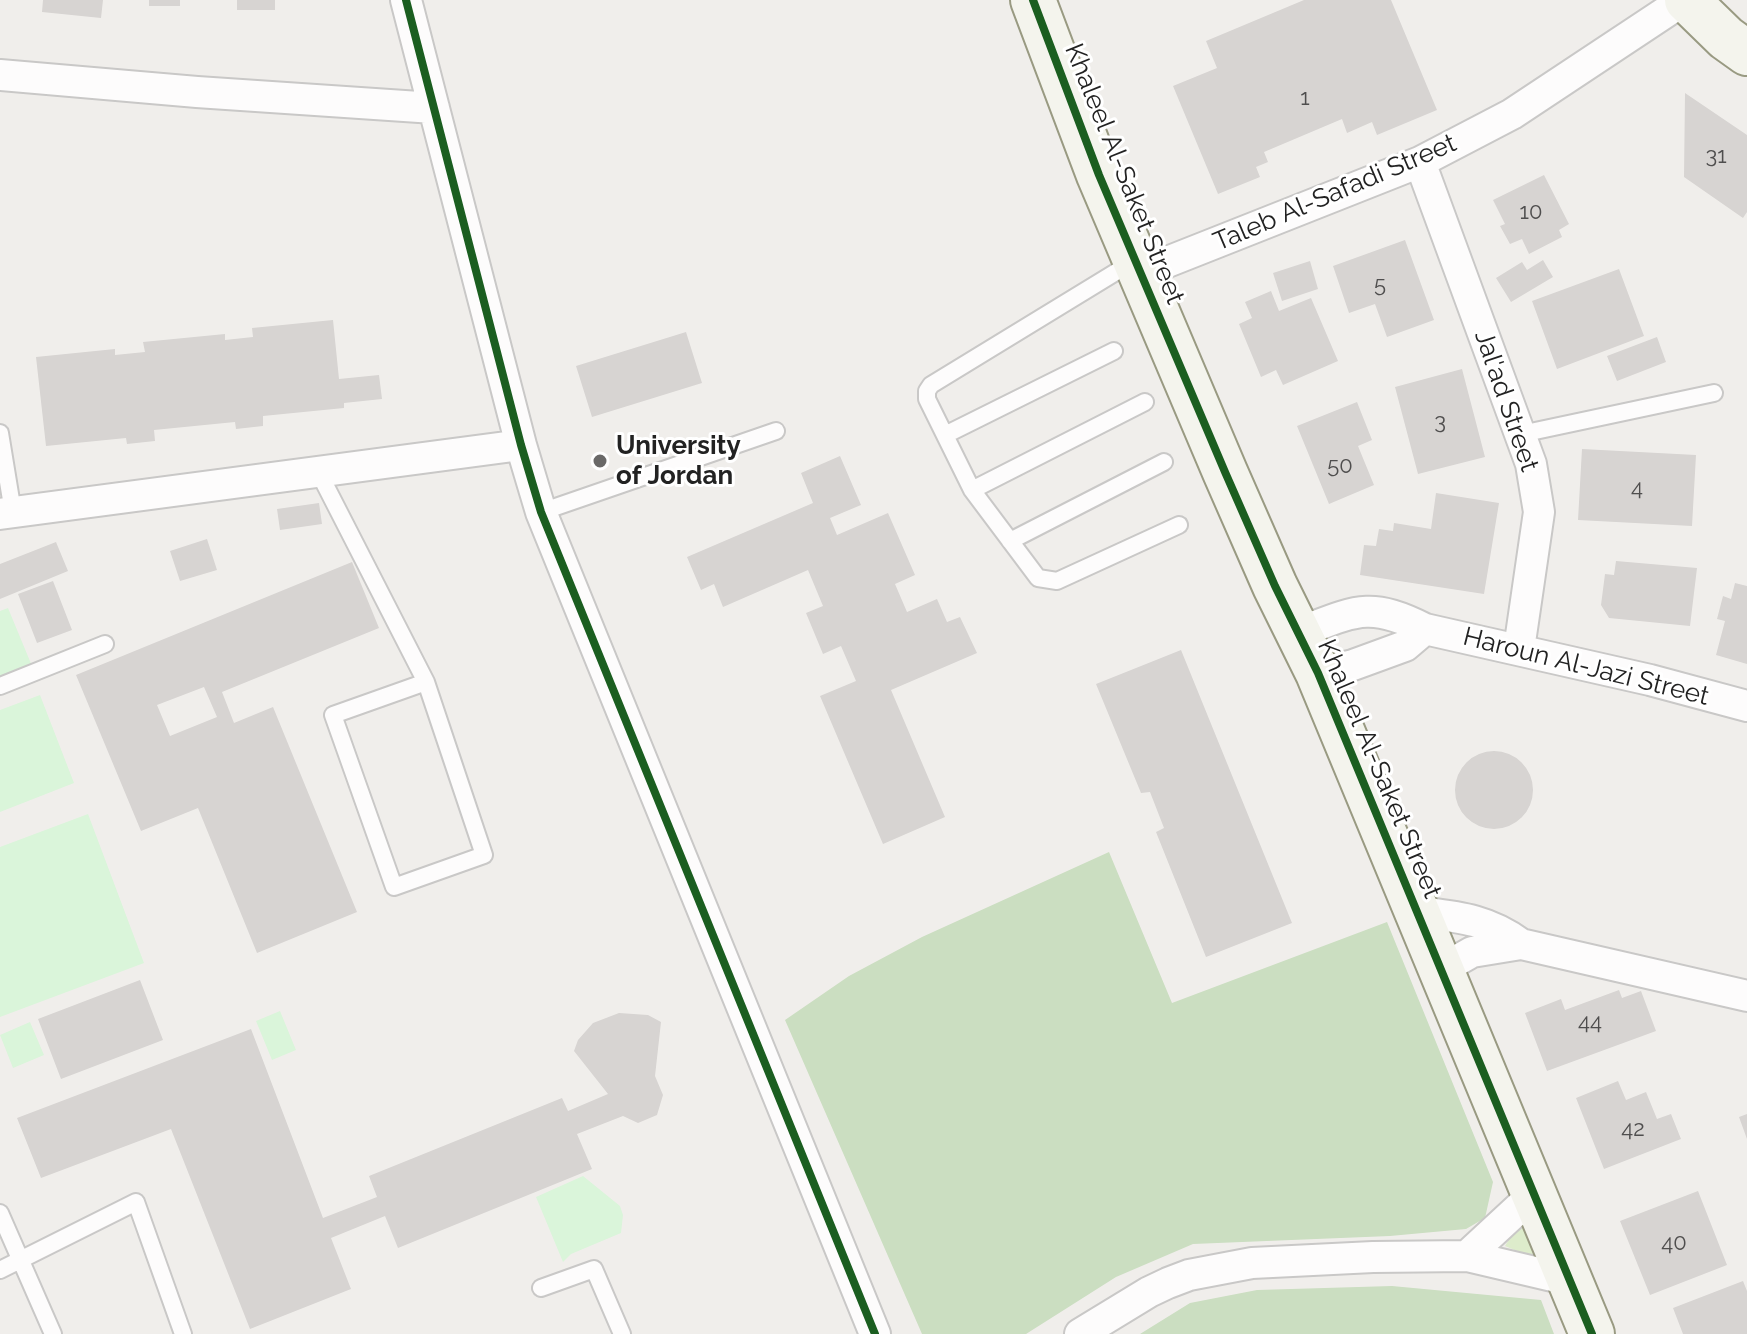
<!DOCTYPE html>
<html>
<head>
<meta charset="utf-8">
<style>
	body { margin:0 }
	canvas { display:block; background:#f0eeeb }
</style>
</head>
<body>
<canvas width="1747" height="1334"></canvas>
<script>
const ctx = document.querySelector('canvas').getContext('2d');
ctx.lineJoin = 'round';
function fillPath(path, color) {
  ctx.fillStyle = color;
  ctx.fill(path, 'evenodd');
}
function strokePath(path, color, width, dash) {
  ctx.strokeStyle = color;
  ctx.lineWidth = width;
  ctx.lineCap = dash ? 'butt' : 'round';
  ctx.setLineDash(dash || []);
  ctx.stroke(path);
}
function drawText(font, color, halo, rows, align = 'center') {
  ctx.font = font + ' Raleway,sans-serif';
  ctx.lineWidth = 6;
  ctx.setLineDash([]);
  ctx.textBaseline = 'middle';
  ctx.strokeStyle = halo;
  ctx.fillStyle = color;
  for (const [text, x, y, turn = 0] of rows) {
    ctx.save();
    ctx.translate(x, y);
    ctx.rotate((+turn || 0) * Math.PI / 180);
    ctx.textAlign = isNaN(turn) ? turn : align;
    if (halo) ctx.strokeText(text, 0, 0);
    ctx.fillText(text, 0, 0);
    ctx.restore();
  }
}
fillPath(new Path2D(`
	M1524,1215L1541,1261L1505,1246Z`), '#ddeccb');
fillPath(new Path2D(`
	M1109,852L1172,1003L1387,922L1493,1182L1485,1218L1466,1229L1390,1236L1193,1244L1116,1277L1026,1334H922L785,1020L849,976L922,937Z
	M1392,1286L1541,1300L1554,1334H1140L1190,1303L1257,1290Z`), '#cbdec1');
fillPath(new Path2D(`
	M8,608L32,666L0,680V611Z
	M40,695L74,783L0,812V710Z
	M88,814L144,963L0,1017V847Z
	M280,1011L296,1050L272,1060L256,1021Z
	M30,1022L44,1055L13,1068L0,1035Z
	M583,1176L620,1206L623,1215L621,1233L571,1254L563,1262L536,1197Z`), '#daf5da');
fillPath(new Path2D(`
	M43,0H103L101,18L42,12Z
	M149,0H180V6H149Z
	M237,0H275V10H237Z
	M1304,0H1391L1437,110L1377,135L1372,122L1347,133L1342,119L1264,152L1268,162L1256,167L1260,177L1218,194L1173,86L1217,68L1206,41Z
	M1685,93L1747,135V212L1743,218L1684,177Z
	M1544,175L1569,224L1559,230L1562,237L1529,254L1522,239L1510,244L1500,226L1505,224L1493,200Z
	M1405,240L1434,320L1387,337L1375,304L1349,313L1333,266Z
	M1543,260L1553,277L1511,302L1496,278L1522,262L1527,270Z
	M1310,261L1318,289L1282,301L1273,273Z
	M1619,269L1644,336L1557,369L1532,301Z
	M1271,291L1279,311L1311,298L1338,361L1283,385L1276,370L1261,377L1239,324L1252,318L1245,302Z
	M333,320L339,379L379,375L382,399L344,403V408L263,416V426L236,429L235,422L154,430L155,441L127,444L126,438L46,446L36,357L115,349V355L145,352L143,342L225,334V340L253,337L252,328Z
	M686,332L702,383L592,417L576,366Z
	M1657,337L1666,362L1617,381L1607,356Z
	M1462,369L1485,457L1418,474L1395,387Z
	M1357,402L1372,440L1358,446L1374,485L1329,504L1297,426Z
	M1582,449L1696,455L1692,526L1578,520Z
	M840,456L861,505L830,518L837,535L888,513L915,575L895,584L907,612L937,599L947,622L960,617L977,653L891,690L945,817L883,844L820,696L856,681L841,646L823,654L806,613L823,606L808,570L723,607L714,584L701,590L687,557L813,503L801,473Z
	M1436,493L1499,503L1484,594L1360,575L1364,545L1376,546L1379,529L1393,531L1394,523L1431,529Z
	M319,503L322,524L280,530L277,509Z
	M207,539L217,570L180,581L170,551Z
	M56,542L68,571L0,599V564Z
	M1616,561L1697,568L1690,626L1609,618L1601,605L1605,574L1614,575Z
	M352,562L379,628L222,692L234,723L273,707L357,912L257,953L198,808L141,831L76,675ZM204,687L217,717L170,736L157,705Z
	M53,581L72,630L37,643L18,594Z
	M1735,583L1747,586V664L1716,655L1725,621L1717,619L1723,596L1731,599Z
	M1181,650L1292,923L1206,957L1156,832L1164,828L1150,792L1141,793L1096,684Z
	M1455 790a39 39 0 1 1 78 0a39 39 0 1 1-78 0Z
	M140,980L163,1040L61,1079L38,1019Z
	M1619,990L1622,998L1641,991L1656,1031L1547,1071L1525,1013L1561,999L1565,1010Z
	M619,1013L648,1015L661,1022L655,1076L663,1095L657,1115L638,1123L623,1116L577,1134L592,1169L398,1248L385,1216L331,1238L351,1289L250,1329L171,1129L41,1178L17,1118L251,1029L323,1218L377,1197L369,1176L562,1098L568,1111L608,1094L574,1051L578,1040L593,1023Z
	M1618,1081L1626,1100L1646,1092L1657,1119L1671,1114L1681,1139L1604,1169L1576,1098Z
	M1747,1114V1139L1739,1117Z
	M1698,1191L1727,1265L1650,1295L1620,1221Z
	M1743,1281L1747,1291V1334H1683L1673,1308Z`), '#d7d4d2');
const lane = new Path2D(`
	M1134,261L931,385L927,391V399L972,490L1038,578L1057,581L1179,525
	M0,433L13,512
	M1521,434L1714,393
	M945,435L1114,351
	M318,471L426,682L484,855L394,887L333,715L426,682
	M972,490L1145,402
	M541,512L776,431
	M1010,541L1164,462
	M0,686L105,644
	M0,1213L53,1334
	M0,1270L136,1202L183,1334
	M541,1288L594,1269L622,1334`);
const street = new Path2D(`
	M406,0L521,445L541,512L875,1334
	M0,75L197,92L434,108
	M1420,162L1531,464L1539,512L1519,649
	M1142,272L1420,162L1512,114L1684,0
	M0,514L521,445
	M1300,632C1355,611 1370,601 1425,629L1650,680L1747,706
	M1318,673L1353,665L1405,646L1425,629
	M1418,912C1458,917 1487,919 1521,944
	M1442,969L1472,952L1521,944L1747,996
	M1467,1256L1534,1194
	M1080,1334L1149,1292L1168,1283L1189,1275L1252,1263L1373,1257L1467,1256L1569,1280`);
const secondary = new Path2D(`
	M1033,0L1099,175L1225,472L1275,586L1318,673L1592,1334
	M1687,0L1726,38L1747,53`);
strokePath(lane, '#c9c8c7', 20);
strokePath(street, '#c9c8c7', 34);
strokePath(secondary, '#999a82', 48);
strokePath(lane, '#fdfcfc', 16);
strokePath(street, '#fdfcfc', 30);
strokePath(secondary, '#f4f4ed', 44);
strokePath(new Path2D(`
	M406,0L521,445L541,512L875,1334
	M1033,0L1099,175L1225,472L1275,586L1318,673L1592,1334`), '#1b5e20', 8);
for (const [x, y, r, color] of [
	[600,461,8,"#6a6968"]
]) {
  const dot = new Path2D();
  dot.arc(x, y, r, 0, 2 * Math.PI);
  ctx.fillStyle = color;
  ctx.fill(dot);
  strokePath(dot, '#fff', 3);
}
drawText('22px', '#4f4e4e', null, [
	["1",1305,98],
	["31",1716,156],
	["10",1531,212],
	["5",1380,285],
	["3",1440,422],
	["50",1340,466],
	["4",1637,488],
	["44",1590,1022],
	["42",1633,1129],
	["40",1674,1243]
]);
drawText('26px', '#222', '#fff', [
	["Khaleel Al-Saket Street",1124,174,68],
	["Taleb Al-Safadi Street",1335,193,-23],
	["Jal'ad Street",1506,401,71],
	["Haroun Al-Jazi Street",1586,667,14],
	["Khaleel Al-Saket Street",1379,769,67]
]);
drawText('bold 26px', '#222', '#fff', [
	["University",616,446],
	["of Jordan",616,476]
], 'left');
</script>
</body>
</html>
